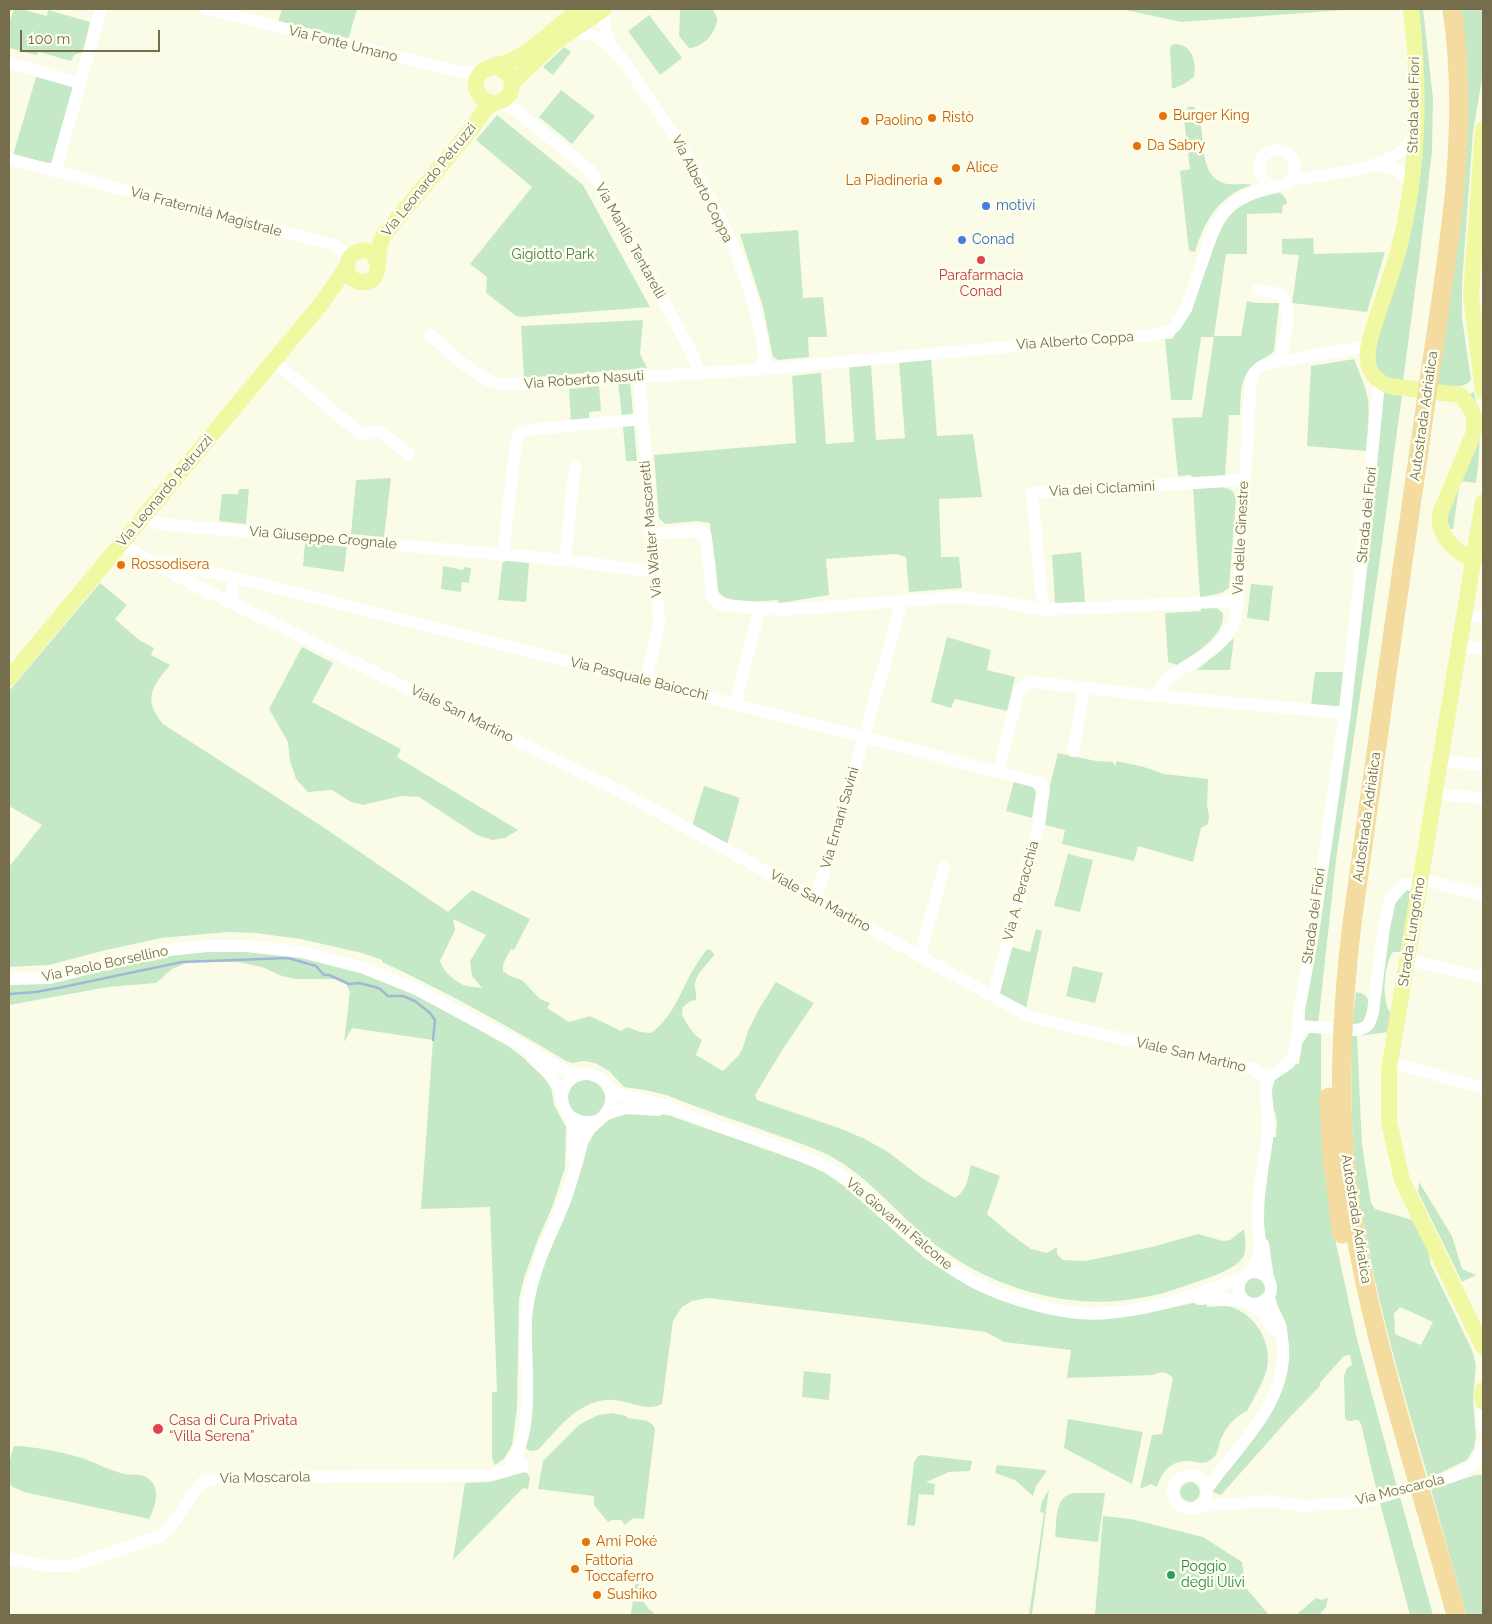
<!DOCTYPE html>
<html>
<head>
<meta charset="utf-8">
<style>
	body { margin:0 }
	#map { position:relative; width:1492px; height:1624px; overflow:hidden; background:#fafce7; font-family:Raleway,sans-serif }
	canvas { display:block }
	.frame { position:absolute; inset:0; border:10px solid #756d4c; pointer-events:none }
	.scale { position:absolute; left:20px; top:30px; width:140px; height:22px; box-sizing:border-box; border:2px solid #756d4c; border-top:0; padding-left:6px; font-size:15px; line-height:18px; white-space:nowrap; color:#756d4c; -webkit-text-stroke:4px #fdfeed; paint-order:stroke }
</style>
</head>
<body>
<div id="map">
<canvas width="1492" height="1624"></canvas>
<div class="frame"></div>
<div class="scale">100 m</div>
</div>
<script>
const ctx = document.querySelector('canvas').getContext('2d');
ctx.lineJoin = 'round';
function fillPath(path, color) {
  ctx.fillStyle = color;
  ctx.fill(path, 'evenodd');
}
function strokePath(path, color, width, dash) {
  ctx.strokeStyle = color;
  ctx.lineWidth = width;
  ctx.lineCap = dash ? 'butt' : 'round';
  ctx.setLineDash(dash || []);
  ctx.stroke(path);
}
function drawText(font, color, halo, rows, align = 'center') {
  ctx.font = font + ' Raleway,sans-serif';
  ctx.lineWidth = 5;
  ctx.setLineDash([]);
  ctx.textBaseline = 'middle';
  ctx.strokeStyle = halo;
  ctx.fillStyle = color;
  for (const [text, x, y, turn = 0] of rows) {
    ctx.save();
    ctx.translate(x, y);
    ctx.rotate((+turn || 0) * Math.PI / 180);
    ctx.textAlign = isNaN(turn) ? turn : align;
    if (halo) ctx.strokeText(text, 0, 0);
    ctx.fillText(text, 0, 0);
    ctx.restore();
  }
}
fillPath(new Path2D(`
	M14,9H21L47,16L48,10L90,22L83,52L74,55L71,61L39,52L36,55L9,48V24Z
	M282,9H357L348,40L278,22Z
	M680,9H713C714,13 718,17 717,21C715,34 702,48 689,48L679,36Z
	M1121,9H1345V10L1181,22Z
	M1412,9H1423L1433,99L1432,151L1420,253L1403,381L1382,377L1375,374L1372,338L1413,186Z
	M1458,9H1483V73L1473,132L1462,282V318L1471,380C1463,390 1448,386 1436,385Z
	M649,15L682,58L660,75L628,31Z
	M1173,44C1192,43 1197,62 1194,77L1184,84L1172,89L1170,48Z
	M564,47L571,52L553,75L543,67Z
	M37,74L74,87L52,163H48L13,155Z
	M561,90L595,116L572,144L539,117Z
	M1189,106L1194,107C1209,129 1195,170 1221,182C1232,187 1242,182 1252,185C1219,195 1204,222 1195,252L1189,251L1180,171L1190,169L1184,119V113Z
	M497,115L583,185L650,307L521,317L516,316L486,293L487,277L470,264L532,187L476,140Z
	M1280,192L1286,199L1287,204L1283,205L1282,213L1247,214V254H1226L1214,336H1241L1247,301L1256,303H1279L1274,351C1267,358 1259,360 1252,367C1239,378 1241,399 1240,415H1229L1225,476L1192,478L1191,475L1178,476L1172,418L1202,417L1214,337H1201L1192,400H1171L1165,339H1172L1180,327L1222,223C1241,202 1253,199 1280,192Z
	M798,230L803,298L823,297L827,337H808L809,357L778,360L773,357L763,307L740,234Z
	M1313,238L1314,254L1385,252L1367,312L1292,303L1299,255L1282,254V239Z
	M643,320L640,354L647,368L524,378L521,326Z
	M931,358L937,436L973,434L982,497L939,499L941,557H959L962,588L909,592L906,557L896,554L826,559L829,595L780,603L777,600C762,601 727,606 718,591L715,559L713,558L710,523L698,521L665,524L659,518L654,455L796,443L792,376L821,373L826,444L854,442L849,366L871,364L876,440L905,438L899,361Z
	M1354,359C1359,372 1366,386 1368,400C1370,417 1367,434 1366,451L1307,446L1311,366Z
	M618,382H630L633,413L631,416L622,417Z
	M599,386L601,411L589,412V419L571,421L569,389Z
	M1384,392L1402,395L1377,580L1336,860L1318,1025L1306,1022L1303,1016Z
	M1474,392C1481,424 1481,450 1476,483L1460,481L1453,529H1450L1444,509L1474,438L1465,396Z
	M634,425L637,461H626L623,426Z
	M391,478L384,537L351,534L356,480Z
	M1225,485V488C1232,489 1235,493 1236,500L1229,588L1221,593L1200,598L1193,487Z
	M239,489H249L246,524L219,521L222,494H238Z
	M305,543L347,546L344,572L303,566Z
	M1081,552L1085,602L1055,603L1052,555Z
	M503,559L529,563L526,602L498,600Z
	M443,566L463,570L464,567L471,568L469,583L462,582L461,592L441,589Z
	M100,583L127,605L115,619L139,640L154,648L151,655L170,665C151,688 143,699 163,724L323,827L448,912L472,890L530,919L514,950L511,949L503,964V971L510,976L522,980L540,999L550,1003L547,1008L569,1022L590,1016L621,1031L627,1027L640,1032L651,1033C671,1019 679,996 690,975C695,966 701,957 707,949L712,951L714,955C709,963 697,972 695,983C694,989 697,993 696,1000L690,1001L683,1007L682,1015C687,1024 693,1035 702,1040L696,1055L723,1071L739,1055L743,1047L748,1031L759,1009L776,982L814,1003L783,1049L755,1095L757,1100L839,1128L865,1139L888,1152L922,1178L955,1198C967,1190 968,1179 971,1165L1000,1176L987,1214L1009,1233L1031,1249L1047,1253L1057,1247V1254L1063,1260L1085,1261L1152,1247L1198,1234L1223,1241L1230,1240L1244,1229C1245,1237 1247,1248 1244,1255C1239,1268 1209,1278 1196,1282C1179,1288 1163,1294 1145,1297C1069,1313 986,1287 927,1238C895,1211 868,1177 832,1157C815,1148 797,1142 779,1136C741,1122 703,1110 666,1095L645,1090L624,1087L609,1071L595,1063L584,1061L572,1063L566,1061C506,1025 445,991 382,962V960L362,953L301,939L255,933L229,932L161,938L102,951L49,965L9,967V867L42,825L9,806V691ZM453,919L486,935L470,961L472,976L482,988C477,987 470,987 466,986C455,982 443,971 440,961L455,930Z
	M1251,584L1273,586L1269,621L1247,618Z
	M1201,605L1214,606L1223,613C1226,635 1194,655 1177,665L1168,662L1165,613L1201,611Z
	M947,637L991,650L987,670L1015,677L1007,711L955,699L951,708L931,702Z
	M1234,638L1230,670H1197Z
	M302,647L333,663L312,702L401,749L397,757L518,830L505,838L492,840L477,835L419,797L401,796L363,805L351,802L332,790L308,792L296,779L290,761L288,742L269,709Z
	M1315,672H1343L1339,708L1311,705Z
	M1058,753L1096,761L1113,762L1115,766L1117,761L1144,767L1164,774L1208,779L1207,805L1209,816L1208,824L1201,828L1193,862L1138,846L1134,861L1062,844L1065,830L1045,825L1048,793Z
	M1014,781C1022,783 1033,784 1036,792L1032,818L1006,811Z
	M704,786L740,798L727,845L692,826Z
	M1068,854L1093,860L1080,912L1054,906Z
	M1407,890L1414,892L1403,952H1393C1384,964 1380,1005 1393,1016L1390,1032L1357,1036L1362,1145L1371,1203L1375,1209L1412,1220L1429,1252L1430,1263L1472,1350L1476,1365L1473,1400L1476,1436L1474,1448L1467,1460L1440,1473L1428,1477C1400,1381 1372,1285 1357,1185C1350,1135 1352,1083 1351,1033L1363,1032L1393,899ZM1400,1307L1433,1322L1421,1345L1395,1334L1394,1314Z
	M1036,929L1042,931L1026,1008L996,992L1009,946L1030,952Z
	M206,951L286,953L350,968L418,996L508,1046L534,1066L551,1086L554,1105L566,1127L565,1168L552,1208L538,1239L524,1278L519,1299L517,1409L512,1445L504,1459L495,1465L492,1458V1392H497L490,1207L421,1209L433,1040L352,1028L344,1042L350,992L346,984L336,979H295L282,976L262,967L237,962H189L172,969L156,983L108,987L9,1005V984L150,957Z
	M1073,966L1103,973L1095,1003L1066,996Z
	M1356,992C1369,994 1370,1001 1367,1012C1365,1016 1365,1021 1361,1023C1358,1025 1355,1025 1352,1026Z
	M1321,1031V1084L1323,1144L1333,1230L1357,1339L1397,1487L1377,1492L1361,1424L1358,1420L1348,1421L1345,1418L1344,1376L1347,1368L1352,1365L1350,1355L1344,1356L1320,1383V1386L1291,1416L1221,1495L1213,1492L1212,1489L1287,1368L1289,1351L1288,1339L1273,1306L1277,1285L1271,1271L1263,1230V1209L1272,1137H1276L1277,1122L1273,1105L1272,1090L1275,1079L1294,1065L1299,1064L1302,1044L1310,1032Z
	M568 1098a19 19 0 1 1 38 0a19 19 0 1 1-38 0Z
	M620,1113H653L671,1116L802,1162L825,1173L844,1186L926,1259L972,1288L1000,1300L1137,1315L1207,1300V1307C1215,1307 1224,1305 1231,1307C1253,1314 1269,1337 1268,1361C1267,1377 1255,1396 1247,1411C1236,1415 1224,1429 1220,1442C1218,1448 1218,1454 1212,1459C1203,1466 1196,1461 1186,1461C1171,1461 1161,1473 1157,1487L1151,1484L1140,1489L1152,1435L1162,1434L1173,1378C1166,1371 1161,1371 1153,1375L1067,1378L1071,1350L1004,1342L986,1332L708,1298L692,1301L682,1307L673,1321L662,1404C645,1413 625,1398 606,1400C576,1403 557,1430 538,1450C531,1452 528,1451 524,1446L532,1310L540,1275L569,1204L588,1144L595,1132L613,1116Z
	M1419,1182L1452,1236L1462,1269L1476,1275L1462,1282L1418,1192Z
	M1252,1277L1265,1281V1294L1253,1300L1245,1294L1244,1283Z
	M804,1371L831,1374L829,1400L802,1397Z
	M612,1413L627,1416V1418C637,1420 651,1418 655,1429L644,1519L633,1518L625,1525L621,1520H612L608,1522L594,1505V1496L538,1489L543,1461L579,1425L598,1415Z
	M1068,1419L1143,1432L1132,1484L1064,1448Z
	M14,1446C32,1446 67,1453 85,1459C98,1464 111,1471 125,1474C134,1476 142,1472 150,1480C161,1490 155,1508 149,1519L24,1492L11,1486C5,1473 10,1459 14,1446Z
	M922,1455L972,1461L970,1471L949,1472L926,1482L935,1484L934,1495L919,1494L915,1526L907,1525L914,1462L918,1456Z
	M997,1465L1044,1470L1047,1471L1036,1486L1033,1496L1015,1480L995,1473Z
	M524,1472L527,1473L530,1478L528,1489L523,1488L453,1560L465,1483L489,1482Z
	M1476,1475H1483V1615H1466L1431,1489Z
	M1180 1492a10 10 0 1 1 20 0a10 10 0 1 1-20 0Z
	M1049,1489L1032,1615H1029L1044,1513L1040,1512L1042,1502Z
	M1074,1493H1105L1098,1542L1055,1537C1057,1521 1054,1496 1074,1493Z
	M1400,1497L1433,1615H1410L1380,1503Z
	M1103,1516L1131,1519L1203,1537L1242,1562L1246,1588L1269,1615H1095Z
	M637,1584H639C640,1598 645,1608 657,1615L631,1614L635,1585Z
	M1316,1598L1321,1600L1328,1598L1326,1607L1319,1615H1296Z`), '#c5e9c7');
strokePath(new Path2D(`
	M9,994L36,992L58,988L182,962L288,958L316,966L324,975H329L349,984L359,983L375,987L380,989L388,996H403L415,1001L430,1013L435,1020L433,1040`), '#a2b7d6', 2.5);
strokePath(new Path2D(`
	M206,9L447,69L468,73H480
	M603,9L604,25L610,46
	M570,32C585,32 595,35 608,45C621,54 634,76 643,90C696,164 756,270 765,361L762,367L754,370
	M9,63L80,83
	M500,102L514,109L589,169L610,202L688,346L700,373
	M1259 168a18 18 0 1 1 36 0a18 18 0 1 1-36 0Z
	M9,159L333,245L342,250L347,263
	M1374,165C1393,168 1404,168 1410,188
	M55,172L101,9
	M1290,180C1321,176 1379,170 1403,150C1409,145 1412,137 1416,131
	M1258,290C1264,291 1272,291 1278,294C1296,302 1283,345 1280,361
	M430,335C450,352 478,382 505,385L754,370L1061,342L1154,335L1169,331L1175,326L1186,309C1192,291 1198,274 1204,257C1219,211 1230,194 1281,186
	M274,361L357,431L365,435L374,431L380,432L409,454
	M639,376L659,617L658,629L646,681
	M144,516L154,522L160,524L565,560L655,572
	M651,534L696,531L704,533L706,537L712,595L719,604L724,605L782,610L958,597L1004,602L1043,610
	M120,544L194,585L614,788L1029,1016L1059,1024L1253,1069L1267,1078L1289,1063L1293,1056L1298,1035L1299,1010L1312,940L1345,713L1362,559L1379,382
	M503,556L516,441L519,433L527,430L642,419
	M565,560L575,467
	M158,563H169L270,586L735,704L1041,783L1044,789L1039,824L993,996
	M1238,601L1043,610L1032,493L1244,480
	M231,603L234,578
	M1464,617H1483
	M1459,647L1483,648
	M1157,696L1167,678L1211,651L1221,642L1231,628L1236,617L1251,381C1253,372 1258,368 1266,364L1368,346
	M735,704L760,608
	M1073,751L1085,687
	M1440,761L1483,765
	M998,772L1019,691L1023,686L1031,682L1157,696L1345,713
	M1435,794L1483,798
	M1421,879L1483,895
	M816,899L865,734L902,601
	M920,955L944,867
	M1407,960L1483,977
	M9,979L50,978L159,951L207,946H247L302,952L364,968L416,989L527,1048L568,1073L578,1075
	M1299,1026L1355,1030C1368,1029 1370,1024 1373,1012L1384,927L1390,900L1401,887L1406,884L1420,885
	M532,1058L549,1074L562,1093
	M1390,1062L1483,1088
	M610,1091C634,1100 660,1101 682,1113C717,1126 752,1137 786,1150C804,1157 822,1162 838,1173C873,1197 900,1232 935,1257C951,1269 969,1280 987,1288C1021,1303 1071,1317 1108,1313C1155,1309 1199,1295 1243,1277
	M606,1114L626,1108L658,1110
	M572,1119L574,1132L573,1156
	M1263,1244L1268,1278
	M1249,1273C1269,1267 1280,1293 1262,1302C1253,1307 1241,1302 1239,1291C1237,1281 1243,1278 1249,1272C1254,1267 1259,1256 1260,1248C1260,1238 1258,1228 1258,1218C1258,1206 1259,1192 1261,1180C1262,1162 1268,1145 1268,1127C1269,1111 1263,1095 1267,1078
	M1199,1299L1213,1298L1245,1301
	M1251,1304L1262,1313L1276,1331
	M1483,1409L1482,1414L1483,1428
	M511,1461C536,1433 524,1357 526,1320C527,1297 534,1276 542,1254C550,1234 560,1215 567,1195C571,1183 574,1171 578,1159C580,1151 581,1144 584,1137C591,1122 609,1118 611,1101C613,1084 596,1070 579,1075C548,1085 562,1130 596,1121
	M1173 1492a17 17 0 1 1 34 0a17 17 0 1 1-34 0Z
	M1207,1489C1236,1447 1287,1404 1283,1347C1282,1340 1282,1332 1280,1325C1276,1315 1270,1307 1269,1296
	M1200,1506L1270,1501L1305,1506L1348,1503L1370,1500L1453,1476C1468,1469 1479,1463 1483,1446
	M9,1559L48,1566H71L161,1536L175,1521L198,1486L204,1481L217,1478L492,1475L523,1466L515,1456`), '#fff', 12);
strokePath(new Path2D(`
	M1411,9C1420,85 1419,165 1401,240C1395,266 1385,291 1377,317C1373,330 1366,346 1368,361C1369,374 1377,381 1389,386L1460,395
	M495,67C519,72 517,102 492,103C479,100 470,86 480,74C486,66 499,65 508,62C535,50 556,27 579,9
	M512,83L553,44L604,9
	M1483,129L1471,296L1483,391
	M378,263L380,244L383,236L473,127L482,113L492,103
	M1460,395C1472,408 1477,417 1473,435L1441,511C1440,515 1439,519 1440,523C1441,538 1459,556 1474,559
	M1483,502L1389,1069V1122L1402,1180L1483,1347
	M9,678L321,304C329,292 338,281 345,269C348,264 347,259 352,255C368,241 387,262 373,279C361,286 349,281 346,267
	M1483,1390L1482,1398L1483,1402`), '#f1f8a2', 16);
strokePath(new Path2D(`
	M1452,9C1472,142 1443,277 1425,409C1400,580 1376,752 1352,923C1342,1008 1337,1094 1347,1179C1366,1328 1417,1471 1456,1615
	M1329,1097L1332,1157L1342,1234`), '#f4dba0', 19);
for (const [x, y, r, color] of [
	[1163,116,5,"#e8710a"],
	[932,118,5,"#e8710a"],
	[865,121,5,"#e8710a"],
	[1137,146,5,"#e8710a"],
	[956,168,5,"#e8710a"],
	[938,181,5,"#e8710a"],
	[986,206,5,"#3f7fe0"],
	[962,240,5,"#3f7fe0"],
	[981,260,5,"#e0444e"],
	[121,565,5,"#e8710a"],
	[158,1429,6,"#e0444e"],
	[586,1542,5,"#e8710a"],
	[575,1569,5,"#e8710a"],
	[1171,1575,5,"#2e9e5b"],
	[597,1595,5,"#e8710a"]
]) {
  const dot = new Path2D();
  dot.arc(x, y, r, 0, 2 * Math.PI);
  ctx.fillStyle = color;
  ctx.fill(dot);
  strokePath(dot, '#fdfeed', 2);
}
drawText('14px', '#756d4c', '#fdfeed', [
	["Via Fonte Umano",343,44,14],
	["Strada dei Fiori",1414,105,-89],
	["Via Leonardo Petruzzi",429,180,-51],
	["Via Alberto Coppa",702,189,63],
	["Via Fraternità Magistrale",206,212,15],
	["Via Manlio Tentarelli",630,241,61],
	["Via Alberto Coppa",1075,341,-4],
	["Via Roberto Nasuti",584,380,-4],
	["Autostrada Adriatica",1424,416,-82],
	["Via dei Ciclamini",1102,489,-3],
	["Via Leonardo Petruzzi",165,491,-50],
	["Strada dei Fiori",1367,515,-84],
	["Via Walter Mascaretti",651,529,-95],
	["Via Giuseppe Crognale",323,538,5],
	["Via delle Ginestre",1241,538,-87],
	["Via Pasquale Baiocchi",639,679,14],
	["Viale San Martino",462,714,26],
	["Autostrada Adriatica",1367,817,-82],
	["Via Ernani Savini",840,818,-74],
	["Via A. Peracchia",1021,891,-75],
	["Viale San Martino",820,901,29],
	["Strada dei Fiori",1314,916,-82],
	["Strada Lungofino",1412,932,-81],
	["Via Paolo Borsellino",105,964,-12],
	["Viale San Martino",1191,1055,13],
	["Autostrada Adriatica",1356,1219,81],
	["Via Giovanni Falcone",899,1224,40],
	["Via Moscarola",265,1478,-1],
	["Via Moscarola",1400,1490,-14]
]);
drawText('14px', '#c56008', '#fdfeed', [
	["Burger King",1173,116],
	["Ristò",942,118],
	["Paolino",875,121],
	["Da Sabry",1147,146],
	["Alice",966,168],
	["La Piadineria",928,181,"right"],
	["Rossodisera",131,565],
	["Ami Poké",596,1542],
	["Fattoria",585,1561],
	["Toccaferro",585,1577],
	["Sushiko",607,1595]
], 'left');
drawText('14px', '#366cbe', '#fdfeed', [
	["motivi",996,206],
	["Conad",972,240]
], 'left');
drawText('14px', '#478050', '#fdfeed', [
	["Gigiotto Park",553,255]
]);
drawText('14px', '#be3a42', '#fdfeed', [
	["Parafarmacia",981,276],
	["Conad",981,292],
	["Casa di Cura Privata",169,1421,"left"],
	["“Villa Serena”",169,1437,"left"]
]);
drawText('14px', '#27864d', '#fdfeed', [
	["Poggio",1181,1567],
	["degli Ulivi",1181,1583]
], 'left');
</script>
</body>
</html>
